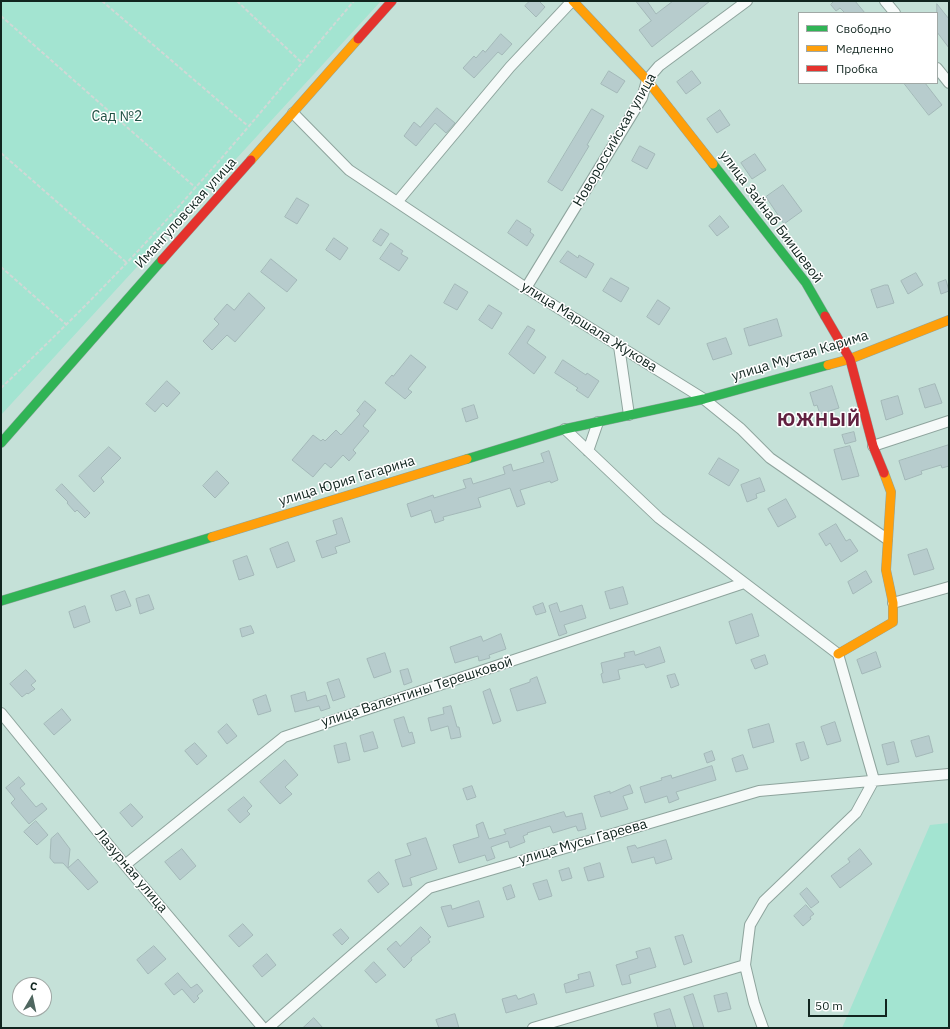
<!DOCTYPE html>
<html>
<head>
<meta charset="utf-8">
<style>
	body { margin:0 }
	#map { position:relative; width:950px; height:1029px; overflow:hidden; background:#c5e1d8; font-family:"IBM Plex Sans",sans-serif }
	canvas { display:block }
	.frame { position:absolute; inset:0; border:2px solid #11251f; pointer-events:none }
	.legend { position:absolute; left:798px; top:12px; width:140px; height:72px; box-sizing:border-box; background:#fff; border:1px solid #a0a8a5; margin:0; padding:5px 7px; list-style:none; font-size:12px; color:#11251f }
	.legend li { display:flex; align-items:center; gap:8px; height:20px }
	.legend b { width:20px; border:1px solid #a0a8a5 }
	.north { position:absolute; left:12px; top:977px; width:40px; height:40px; box-sizing:border-box; background:#fff; border:1px solid #a0a8a5; border-radius:50%; rotate:9deg; font-size:11px; font-weight:700; line-height:16px; text-align:center; color:#11251f }
	.north::after { content:''; display:block; margin:auto; width:14px; height:18px; background:#506760; clip-path:polygon(50% 0,100% 100%,50% 72%,0 100%) }
	.scale { position:absolute; left:808px; top:999px; width:79px; height:18px; box-sizing:border-box; border:2px solid #11251f; border-top:0; padding-left:5px; font-size:12px; line-height:14px; white-space:nowrap; color:#11251f; -webkit-text-stroke:3px #fff; paint-order:stroke }
</style>
</head>
<body>
<div id="map">
<canvas width="950" height="1029"></canvas>
<div class="frame"></div>
<ul class="legend">
<li><b style="height:5px;background:#30b455"></b>Свободно</li>
<li><b style="height:5px;background:#ff9f0a"></b>Медленно</li>
<li><b style="height:5px;background:#e5322d"></b>Пробка</li>
</ul>
<div class="north">С</div>
<div class="scale">50 m</div>
</div>
<script>
const ctx = document.querySelector('canvas').getContext('2d');
ctx.lineJoin = 'round';
function fillPath(path, color) {
  ctx.fillStyle = color;
  ctx.fill(path, 'evenodd');
}
function strokePath(path, color, width, dash) {
  ctx.strokeStyle = color;
  ctx.lineWidth = width;
  ctx.lineCap = dash ? 'butt' : 'round';
  ctx.setLineDash(dash || []);
  ctx.stroke(path);
}
function drawText(font, color, halo, rows, align = 'center') {
  ctx.font = font + ' "IBM Plex Sans",sans-serif';
  ctx.lineWidth = 3;
  ctx.setLineDash([]);
  ctx.textBaseline = 'middle';
  ctx.strokeStyle = halo;
  ctx.fillStyle = color;
  for (const [text, x, y, turn = 0] of rows) {
    ctx.save();
    ctx.translate(x, y);
    ctx.rotate((+turn || 0) * Math.PI / 180);
    ctx.textAlign = isNaN(turn) ? turn : align;
    if (halo) ctx.strokeText(text, 0, 0);
    ctx.fillText(text, 0, 0);
    ctx.restore();
  }
}
fillPath(new Path2D(`
	M1,1H381L1,415Z
	M949,823V1028H842L930,825Z`), '#a3e4d1');
const building = new Path2D(`
	M530,1H539L545,7L536,17L525,6Z
	M636,1H647L656,14L673,1H710L652,47L639,30L651,21Z
	M834,1H855L865,13H845L840,8L836,11L831,5Z
	M937,4L949,19V48L937,32Z
	M501,34L512,44L502,55L498,52L474,78L463,68L474,56L476,58L483,50L485,52Z
	M609,71L625,81L617,93L601,84Z
	M692,71L701,83L686,94L677,82Z
	M904,83H925L942,105L929,115Z
	M437,108L455,123L446,133L435,123L416,146L404,136L414,122L420,127Z
	M592,109L604,116L587,145L589,146L562,191L548,182Z
	M720,110L730,125L717,133L707,119Z
	M640,146L655,154L647,169L632,161Z
	M755,154L766,170L752,179L741,163Z
	M783,185L802,211L784,224L766,197Z
	M297,198L309,205L297,224L285,217Z
	M720,216L729,227L717,236L709,226Z
	M517,220L531,229L530,232L534,235L527,246L508,233Z
	M381,229L389,234L381,246L373,241Z
	M334,238L348,248L340,260L326,250Z
	M391,243L403,251L401,254L408,258L399,271L380,259Z
	M568,251L578,258L579,255L594,264L586,278L560,262Z
	M271,259L297,280L287,292L261,272Z
	M916,273L923,285L908,294L901,281Z
	M611,278L629,288L621,302L603,291Z
	M946,280L949,291L941,294L938,283Z
	M455,284L468,292L457,310L444,303Z
	M885,285H888L894,303L877,308L871,290Z
	M249,293L265,308L235,342L227,335L212,350L203,341L219,324L214,319L227,304L234,310Z
	M658,300L670,308L659,325L647,317Z
	M489,305L502,313L492,329L479,320Z
	M777,319L782,336L749,346L744,329Z
	M528,326L535,330L527,343L546,357L534,374L509,354Z
	M726,338L732,354L713,360L707,344Z
	M411,355L426,367L408,389L412,392L405,399L385,383L392,375L393,376Z
	M563,360L586,375L587,373L599,381L588,398L576,390L578,388L555,373Z
	M167,381L180,393L167,407L163,403L155,412L146,404Z
	M935,384L942,403L925,408L919,389Z
	M832,386L839,408L820,414L817,405L814,406L810,393Z
	M898,396L903,414L886,420L881,401Z
	M365,401L376,410L363,426L369,431L353,450L356,453L349,461L343,455L331,468L325,463L313,477L292,460L313,435L321,441L323,439L325,441L336,430L341,435L360,414L357,411Z
	M474,405L478,418L466,422L462,409Z
	M854,432L856,441L845,444L842,435Z
	M949,445V466L942,468L941,465L921,471L922,474L905,480L899,461Z
	M850,446L859,476L842,480L834,450Z
	M109,447L121,458L101,478L104,482L94,492L79,476Z
	M549,451L558,480L551,483L550,481L520,490L525,504L517,507L510,488L478,498L481,507L443,517L444,520L435,523L431,510L411,517L407,504L433,495L434,498L466,488L463,480L471,478L473,484L505,474L503,467L511,464L513,471L544,462L541,454Z
	M719,458L739,470L729,486L709,474Z
	M217,471L229,483L215,498L203,486Z
	M760,478L765,491L756,494L757,498L747,502L741,485Z
	M62,484L90,513L85,518L77,510L75,512L67,503L68,502L56,490Z
	M786,499L796,517L778,527L768,509Z
	M342,518L350,542L335,547L337,553L322,558L316,541L337,534L333,521Z
	M836,524L846,541L850,539L858,551L841,562L830,543L826,546L819,534Z
	M288,542L295,561L277,568L270,549Z
	M927,549L934,569L914,575L908,555Z
	M247,556L254,575L239,580L233,561Z
	M866,571L872,582L853,594L848,582Z
	M623,587L628,604L610,609L605,592Z
	M125,591L131,606L116,611L111,596Z
	M149,595L154,609L140,614L136,599Z
	M543,603L546,612L536,615L533,607Z
	M557,603L560,612L582,605L586,618L564,625L567,633L559,636L549,606Z
	M85,606L90,622L74,628L69,612Z
	M752,614L759,636L736,644L729,622Z
	M251,626L254,633L242,637L240,629Z
	M501,634L506,649L489,655L490,658L479,661L478,656L455,663L450,647L481,636L483,641Z
	M660,647L665,662L646,668L644,664L618,670L620,679L603,683L601,674L603,673L601,663L625,657L624,653L634,651L635,655Z
	M876,652L881,667L862,674L857,660Z
	M385,653L391,672L374,678L367,659Z
	M765,655L768,664L755,669L751,660Z
	M408,669L412,682L404,685L400,671Z
	M26,670L36,681L31,685L35,689L28,694L27,693L22,697L10,684Z
	M675,674L679,685L671,688L667,676Z
	M537,677L546,703L517,711L510,689L530,682V680Z
	M339,679L345,697L333,701L327,683Z
	M490,689L501,721L493,724L483,692Z
	M305,692L307,701L326,695L330,708L321,711L319,706L295,712L291,696Z
	M266,695L271,711L258,715L253,700Z
	M451,706L457,727H459L461,737L451,739L448,726L431,731L428,718L444,714L443,708Z
	M62,709L71,720L54,735L44,724Z
	M404,717L409,733L412,732L415,743L402,747L394,720Z
	M835,722L841,741L827,745L821,727Z
	M227,724L237,736L227,744L218,732Z
	M769,724L774,742L753,748L748,730Z
	M373,732L378,748L364,752L360,736Z
	M929,736L933,752L916,757L911,741Z
	M804,742L809,758L801,761L796,744Z
	M894,742L899,762L887,765L882,745Z
	M195,743L207,756L197,765L185,751Z
	M346,743L350,760L338,763L334,746Z
	M712,751L715,760L707,763L704,754Z
	M743,755L748,769L736,772L732,759Z
	M285,760L298,775L285,787L292,794L280,804L260,782Z
	M712,766L716,780L676,792L679,799L669,803L667,796L645,803L640,787L662,780L661,778L671,775L672,778Z
	M19,777L25,784L20,788L36,807L42,803L47,809L29,824L11,803L15,799L6,788Z
	M630,785L633,793L623,796L628,809L601,817L594,796L610,791V793Z
	M472,786L476,797L467,800L463,789Z
	M244,797L252,806L247,811L250,814L240,823L228,810Z
	M131,804L143,817L132,827L120,813Z
	M564,812L566,817L582,813L586,829L578,831L576,826L553,833L550,826L527,833L528,834L523,836L525,842L510,848L508,841L491,847L495,858L487,861L485,855L459,863L453,845L479,837L476,825L483,822L489,839L506,834L504,830Z
	M36,821L48,835L37,845L24,832Z
	M58,833L70,849L68,868L78,859L98,882L88,890L63,863H54L50,858L51,839Z
	M426,838L437,869L410,878L412,885L403,887L395,860L411,855L407,844Z
	M666,840L672,859L656,864L654,857L632,863L627,847L635,845L637,848Z
	M182,849L196,866L180,880L165,862Z
	M860,849L872,864L840,888L831,876L850,862L848,859Z
	M600,863L604,877L588,881L584,868Z
	M569,868L572,878L562,881L559,871Z
	M379,872L389,884L378,893L368,881Z
	M547,880L552,896L539,900L533,884Z
	M511,885L515,897L507,900L503,888Z
	M807,888L819,902L811,908L800,894Z
	M479,901L484,917L448,927L441,907L451,905L452,909Z
	M806,905L814,914L810,917L811,919L803,926L794,916Z
	M243,924L253,935L239,947L229,936Z
	M421,927L431,937L428,939L430,942L411,958L412,960L404,968L387,949L396,941L400,946Z
	M341,929L349,938L342,945L333,935Z
	M683,935L692,962L684,965L675,937Z
	M154,946L166,959L148,974L137,960Z
	M650,948L656,967L629,975L631,983L622,985L616,965L638,958L636,952Z
	M267,954L276,965L262,977L253,966Z
	M374,962L386,975L376,983L365,971Z
	M590,972L594,986L566,993L564,984L579,979L578,975Z
	M178,973L191,988L197,984L203,991L197,996L199,998L194,1003L182,989L174,995L165,984Z
	M727,993L731,1009L718,1012L714,996Z
	M534,994L537,1004L506,1013L502,999L516,995L518,999Z
	M693,994L704,1028H694L684,997Z
	M670,1009L676,1028H658L654,1014Z
	M455,1014L459,1028H439L436,1020Z
	M314,1018L323,1028H303Z`);
fillPath(building, '#b7cccd');
strokePath(building, '#a3b8b8', 1);
const street = new Path2D(`
	M885,1L895,13
	M937,68L949,83
	M293,113L349,170L526,288L704,399L741,429L770,458L887,539
	M398,201L510,67L572,1
	M526,288L642,98L647,80L659,66L747,1
	M619,346L629,415
	M565,429L659,518L838,654L874,780L856,813L764,901L750,925L745,965L754,1003L763,1028
	M873,446L949,421
	M588,451L598,422
	M893,603L949,587
	M1,713L125,865L263,1028
	M125,865L284,737L744,583
	M268,1028L429,888L759,791L949,774
	M533,1028L745,965`);
const fast = new Path2D(`
	M713,164L806,283L825,316
	M1,443L162,260
	M467,459L565,429L704,399L828,365
	M1,601L212,537`);
const slow = new Path2D(`
	M573,1L647,80L713,164
	M251,160L358,39
	M828,365L850,359L949,320
	M212,537L467,459
	M838,654L893,622V603L886,570L891,492L884,473`);
const jam = new Path2D(`
	M358,39L392,1
	M162,260L251,160
	M825,316L850,359L873,446L884,473`);
strokePath(street, '#8ea49d', 12);
strokePath(fast, '#8ea49d', 10);
strokePath(slow, '#8ea49d', 10);
strokePath(jam, '#8ea49d', 10);
strokePath(new Path2D(`
	M102,1L248,126
	M237,1L301,62
	M1,16L196,188
	M1,153L127,263
	M1,267L67,325
	M1,388C68,324 134,258 195,188C250,127 301,63 354,1`), '#d0d9d6', 2, [4, 2]);
strokePath(street, '#f6faf9', 10);
strokePath(fast, '#30b455', 9);
strokePath(slow, '#ff9f0a', 9);
strokePath(jam, '#e5322d', 9);
drawText('14px', '#205144', '#fff', [
	["Сад №2",117,117]
]);
drawText('14px', '#11251f', '#fff', [
	["Новороссийская улица",615,140,-60],
	["Имангуловская улица",186,213,-48],
	["улица Зайнаб Биишевой",771,217,53],
	["улица Маршала Жукова",589,327,32],
	["улица Мустая Карима",800,356,-17],
	["улица Юрия Гагарина",347,481,-17],
	["улица Валентины Терешковой",417,692,-18],
	["улица Мусы Гареева",583,842,-16],
	["Лазурная улица",131,871,50]
]);
ctx.letterSpacing = '1px';
drawText('bold 18px', '#612140', '#fff', [
	["ЮЖНЫЙ",819,421]
]);
ctx.letterSpacing = '0px';
</script>
</body>
</html>
